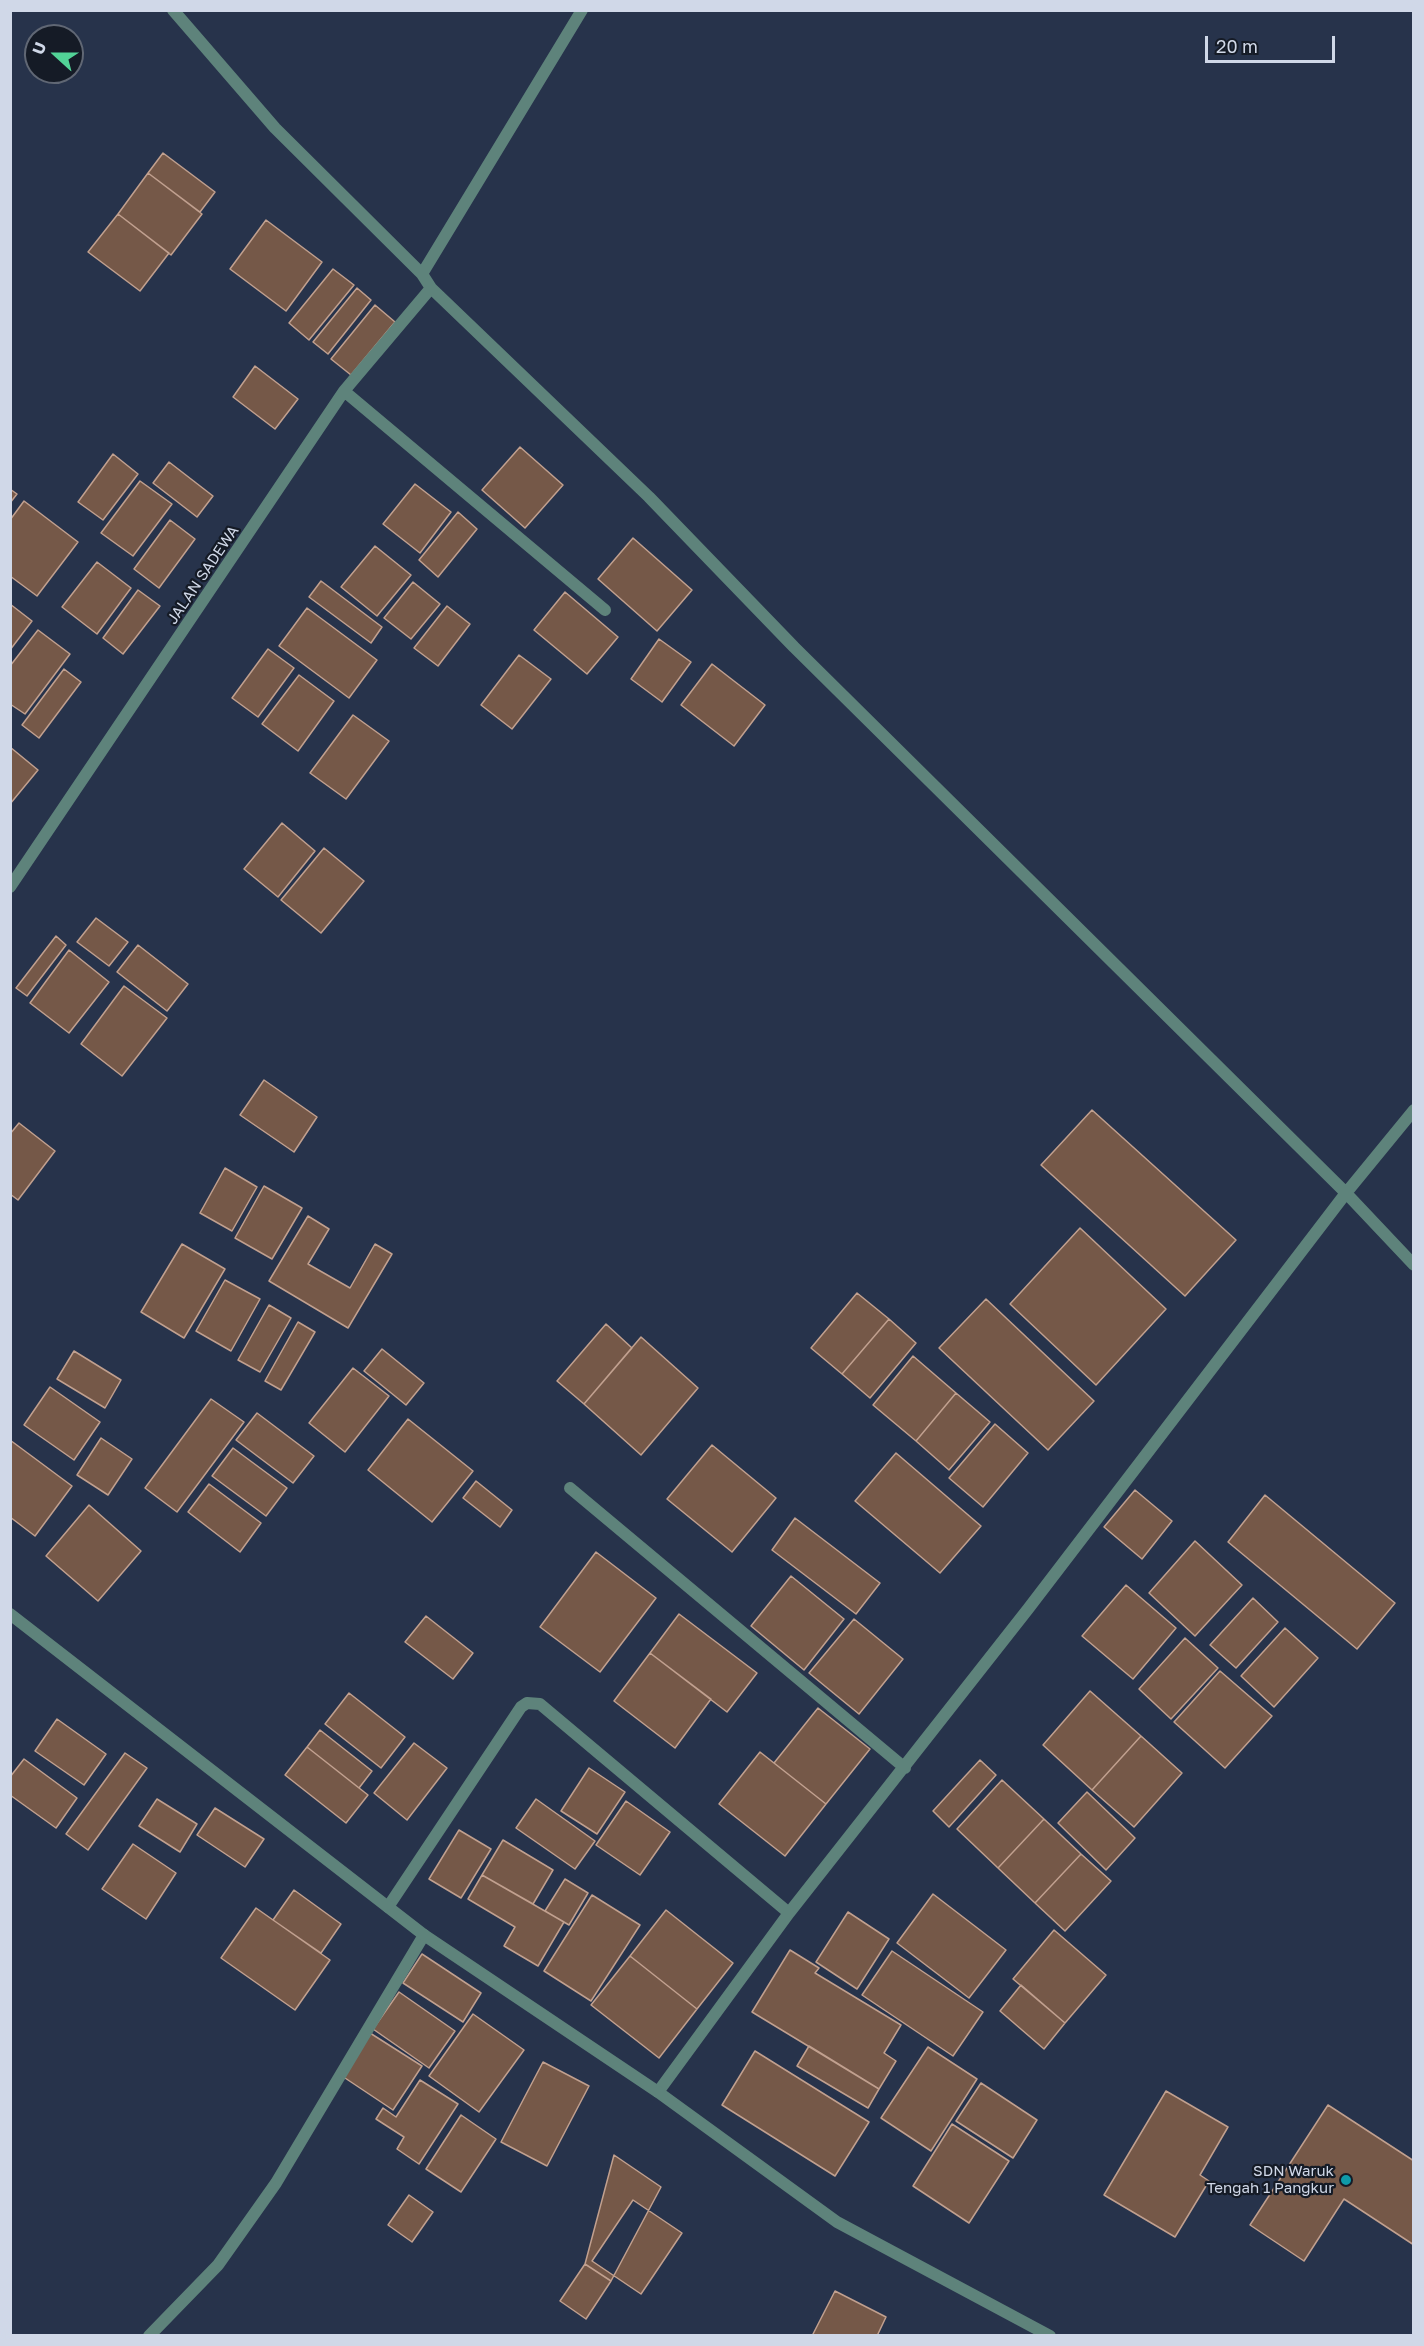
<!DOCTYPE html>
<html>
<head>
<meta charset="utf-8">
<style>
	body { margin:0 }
	#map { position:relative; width:1424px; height:2346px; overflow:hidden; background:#27334b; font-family:"Golos Text",sans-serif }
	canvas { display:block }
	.frame { position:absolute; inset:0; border:12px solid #d0d8e8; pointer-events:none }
	.north { position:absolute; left:24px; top:24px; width:60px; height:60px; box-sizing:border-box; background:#151b26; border:2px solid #606774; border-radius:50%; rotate:291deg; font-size:16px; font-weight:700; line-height:24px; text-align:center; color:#d0d8e8 }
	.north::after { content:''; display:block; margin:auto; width:21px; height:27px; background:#52d397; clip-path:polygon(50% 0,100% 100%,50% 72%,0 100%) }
	.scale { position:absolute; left:1205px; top:36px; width:130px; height:27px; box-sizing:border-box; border:3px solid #d0d8e8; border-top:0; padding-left:8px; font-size:18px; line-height:21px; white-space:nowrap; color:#d0d8e8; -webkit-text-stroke:4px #151b26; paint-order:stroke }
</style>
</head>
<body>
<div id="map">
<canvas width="1424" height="2346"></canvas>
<div class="frame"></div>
<div class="north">U</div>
<div class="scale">20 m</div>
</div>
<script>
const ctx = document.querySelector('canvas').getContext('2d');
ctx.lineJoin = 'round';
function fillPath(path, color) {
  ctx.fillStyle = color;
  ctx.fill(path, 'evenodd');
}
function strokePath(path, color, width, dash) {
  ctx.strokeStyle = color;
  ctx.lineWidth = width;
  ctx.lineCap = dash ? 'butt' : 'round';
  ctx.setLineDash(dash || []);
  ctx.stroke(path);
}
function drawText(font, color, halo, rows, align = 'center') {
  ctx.font = font + ' "Golos Text",sans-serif';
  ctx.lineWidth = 4.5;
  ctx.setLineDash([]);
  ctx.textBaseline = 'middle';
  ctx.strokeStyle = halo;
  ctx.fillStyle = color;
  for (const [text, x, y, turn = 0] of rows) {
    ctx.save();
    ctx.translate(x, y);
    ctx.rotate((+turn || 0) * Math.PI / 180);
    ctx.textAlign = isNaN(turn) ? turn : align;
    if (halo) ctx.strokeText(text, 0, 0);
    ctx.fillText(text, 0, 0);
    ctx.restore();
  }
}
const building = new Path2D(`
	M163,153L215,192L200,212L148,173Z
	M148,173L202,214L171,255L118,214Z
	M118,214L169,253L140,291L88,252Z
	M266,220L322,262L286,311L230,269Z
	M333,269L354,285L309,340L289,323Z
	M357,288L371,300L328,354L313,342Z
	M375,305L395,322L351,375L331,359Z
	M255,366L298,399L275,429L233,397Z
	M520,447L563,485L525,528L482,490Z
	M113,454L138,474L103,520L78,502Z
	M169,462L213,496L197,517L153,483Z
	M140,481L172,504L133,556L101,533Z
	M415,484L451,512L420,553L383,524Z
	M10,489L17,494L10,503Z
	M24,501L78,542L37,596L10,576V520Z
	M458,512L477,529L438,577L419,560Z
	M170,520L195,539L159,588L134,569Z
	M633,538L692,590L657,631L598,579Z
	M375,546L411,575L377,616L341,587Z
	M97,562L131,588L97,634L62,607Z
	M321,581L382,627L371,643L309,597Z
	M413,582L440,604L411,639L384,618Z
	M138,590L160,606L123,654L103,638Z
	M565,592L618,637L587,674L534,630Z
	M10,604L32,621L10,650Z
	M447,606L470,624L438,666L414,648Z
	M307,608L377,660L349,698L279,646Z
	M38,630L70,654L25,714L10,704V666Z
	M659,639L691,662L662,702L631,679Z
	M268,649L294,668L258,717L232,698Z
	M519,655L551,679L512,729L481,705Z
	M712,664L765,705L734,746L681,705Z
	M64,669L81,682L39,738L22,725Z
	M299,675L334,701L298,751L262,724Z
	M353,715L389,741L346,799L310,773Z
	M10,747L38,770L10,804Z
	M282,823L315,851L278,897L244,869Z
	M324,848L364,881L321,933L281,900Z
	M96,918L128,942L109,966L77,942Z
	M56,936L66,945L27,996L16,988Z
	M138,945L188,984L167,1011L117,972Z
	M69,950L109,982L69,1033L30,1003Z
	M124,986L167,1018L122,1076L81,1044Z
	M264,1080L317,1117L294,1152L240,1115Z
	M1092,1110L1236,1240L1185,1296L1041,1165Z
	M19,1123L55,1151L18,1200L10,1194V1134Z
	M225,1168L257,1187L232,1231L200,1213Z
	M264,1186L302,1208L272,1259L235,1238Z
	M308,1216L329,1229L308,1264L350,1288L375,1244L392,1254L348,1328L269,1281Z
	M1080,1228L1166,1309L1096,1385L1010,1304Z
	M182,1244L225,1269L184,1338L141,1312Z
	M225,1280L260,1299L231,1351L196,1331Z
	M857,1293L889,1319L842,1374L811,1348Z
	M986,1299L1094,1401L1048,1450L939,1348Z
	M269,1305L291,1318L260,1372L238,1360Z
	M889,1319L916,1343L870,1398L842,1374Z
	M298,1322L315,1332L281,1390L265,1381Z
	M606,1324L632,1348L584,1404L557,1381Z
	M641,1337L698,1388L641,1455L584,1404Z
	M382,1349L424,1383L406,1405L364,1371Z
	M74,1351L121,1380L105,1408L57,1379Z
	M913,1356L956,1393L916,1441L873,1405Z
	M353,1368L389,1396L345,1452L309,1423Z
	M50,1387L100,1422L74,1460L24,1425Z
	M956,1393L990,1422L949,1470L916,1441Z
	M211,1399L244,1422L177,1512L145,1488Z
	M257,1413L314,1456L293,1483L236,1440Z
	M408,1419L473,1471L432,1522L368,1470Z
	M995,1424L1028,1453L983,1507L949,1478Z
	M101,1438L132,1459L108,1495L77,1475Z
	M10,1440L72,1486L35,1536L10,1517Z
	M712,1445L776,1498L732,1552L667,1499Z
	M233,1448L287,1488L266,1516L212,1476Z
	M896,1453L981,1526L940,1573L855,1501Z
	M476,1481L512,1510L500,1527L463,1498Z
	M209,1484L261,1523L240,1552L188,1512Z
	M1135,1490L1172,1521L1142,1559L1104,1527Z
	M1265,1495L1395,1603L1357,1649L1228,1542Z
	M89,1505L141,1551L98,1601L46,1556Z
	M795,1518L880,1583L856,1614L772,1550Z
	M1195,1541L1242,1585L1195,1636L1149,1593Z
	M596,1552L656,1598L600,1672L540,1627Z
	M791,1576L844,1619L804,1670L751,1626Z
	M1126,1585L1176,1628L1133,1679L1082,1636Z
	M1253,1598L1278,1622L1236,1668L1210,1645Z
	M679,1614L757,1673L727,1712L650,1653Z
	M426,1616L473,1653L453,1679L405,1642Z
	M854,1619L903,1659L859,1714L809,1673Z
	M1285,1628L1318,1658L1274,1707L1241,1676Z
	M1185,1638L1218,1668L1171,1719L1139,1689Z
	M650,1653L711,1699L675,1748L614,1701Z
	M1220,1671L1272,1716L1225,1768L1174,1722Z
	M1090,1691L1141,1736L1092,1790L1043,1745Z
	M349,1693L405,1737L381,1768L325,1724Z
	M818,1708L870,1749L826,1804L774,1763Z
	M57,1719L106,1754L84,1785L35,1751Z
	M320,1730L372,1771L359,1788L307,1747Z
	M1141,1736L1182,1773L1134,1827L1092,1790Z
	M414,1743L447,1768L407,1820L374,1793Z
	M307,1747L368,1795L346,1823L285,1775Z
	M760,1752L826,1804L785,1856L719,1804Z
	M125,1753L147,1768L88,1850L66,1834Z
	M24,1759L77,1798L56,1828L10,1795V1777Z
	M980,1760L996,1775L949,1827L933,1811Z
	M589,1768L625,1792L597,1834L561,1811Z
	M1002,1780L1044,1819L998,1868L957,1829Z
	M1087,1792L1135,1838L1106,1870L1058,1823Z
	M157,1799L197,1824L180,1852L139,1826Z
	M536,1799L595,1841L575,1869L516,1828Z
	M626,1801L670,1832L640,1875L596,1845Z
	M215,1808L264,1839L245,1867L197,1835Z
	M1044,1819L1081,1854L1035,1903L998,1868Z
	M459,1830L491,1849L461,1898L429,1879Z
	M503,1840L553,1870L533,1904L482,1875Z
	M133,1844L176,1873L146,1919L102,1889Z
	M1081,1854L1111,1881L1065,1931L1035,1903Z
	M482,1875L564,1922L538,1966L504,1946L515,1927L468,1899Z
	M565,1879L588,1893L569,1925L545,1911Z
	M294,1890L341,1924L321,1953L273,1920Z
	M933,1894L1006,1950L969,1998L897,1943Z
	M592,1895L640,1925L591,2001L544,1971Z
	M256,1908L330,1960L295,2010L221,1958Z
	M666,1910L733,1963L697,2009L630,1956Z
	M848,1912L889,1939L857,1989L816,1962Z
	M1054,1930L1106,1975L1065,2023L1013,1979Z
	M790,1950L819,1968L815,1973L901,2025L884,2053L896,2061L879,2089L752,2012Z
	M892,1951L983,2012L953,2056L862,1995Z
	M422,1954L481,1993L463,2022L403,1983Z
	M630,1956L697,2009L659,2058L591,2005Z
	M1021,1985L1065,2023L1044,2049L1000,2011Z
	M399,1992L455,2031L429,2068L373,2029Z
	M473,2014L524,2050L479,2112L429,2076Z
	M370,2033L422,2066L393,2110L342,2076Z
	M809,2046L879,2089L868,2108L797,2066Z
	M928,2047L977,2079L931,2151L881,2118Z
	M755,2051L869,2122L835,2176L722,2105Z
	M543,2062L589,2086L547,2166L501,2142Z
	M420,2080L458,2104L419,2164L397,2149L404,2137L376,2119L383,2108L396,2117Z
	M981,2083L1037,2120L1013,2158L956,2121Z
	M1166,2091L1228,2127L1200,2175L1209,2181L1175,2237L1104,2195Z
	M1328,2105L1414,2161V2245L1344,2199L1304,2261L1250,2225Z
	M461,2115L496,2139L461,2192L426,2169Z
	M952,2124L1009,2161L969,2223L913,2186Z
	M614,2155L661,2187L611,2281L585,2264Z
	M409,2195L433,2212L412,2242L388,2225Z
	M633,2200L682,2233L641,2294L592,2261Z
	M585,2264L611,2281L586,2319L560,2301Z
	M835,2291L886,2317L877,2336H812Z`);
fillPath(building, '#755848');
strokePath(building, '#c1a08f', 1.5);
strokePath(new Path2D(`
	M173,10L275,128L422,274L431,288L649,497L794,647L1346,1193L1414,1265
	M422,274L582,10
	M344,391L605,610
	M10,887L344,391L431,288
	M570,1488L905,1768
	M388,1907L521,1707L527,1703L540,1704L789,1913
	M658,2092L789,1913L1028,1609L1346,1193L1414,1110
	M149,2336L218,2265L276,2183L424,1935`), '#5e837b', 12);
strokePath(new Path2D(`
	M10,1614L424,1935L658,2092L837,2222L1050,2336`), '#5e837b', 12);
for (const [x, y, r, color] of [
	[1346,2180,6,"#0f9aa8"]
]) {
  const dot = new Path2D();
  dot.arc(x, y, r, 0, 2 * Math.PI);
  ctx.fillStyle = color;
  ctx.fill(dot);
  strokePath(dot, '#151b26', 2);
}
drawText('15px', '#d0d8e8', '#151b26', [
	["JALAN SADEWA",203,575,-56]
]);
drawText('15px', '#d0d8e8', '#151b26', [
	["SDN Waruk",1334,2171],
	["Tengah 1 Pangkur",1334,2188]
], 'right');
</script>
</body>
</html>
